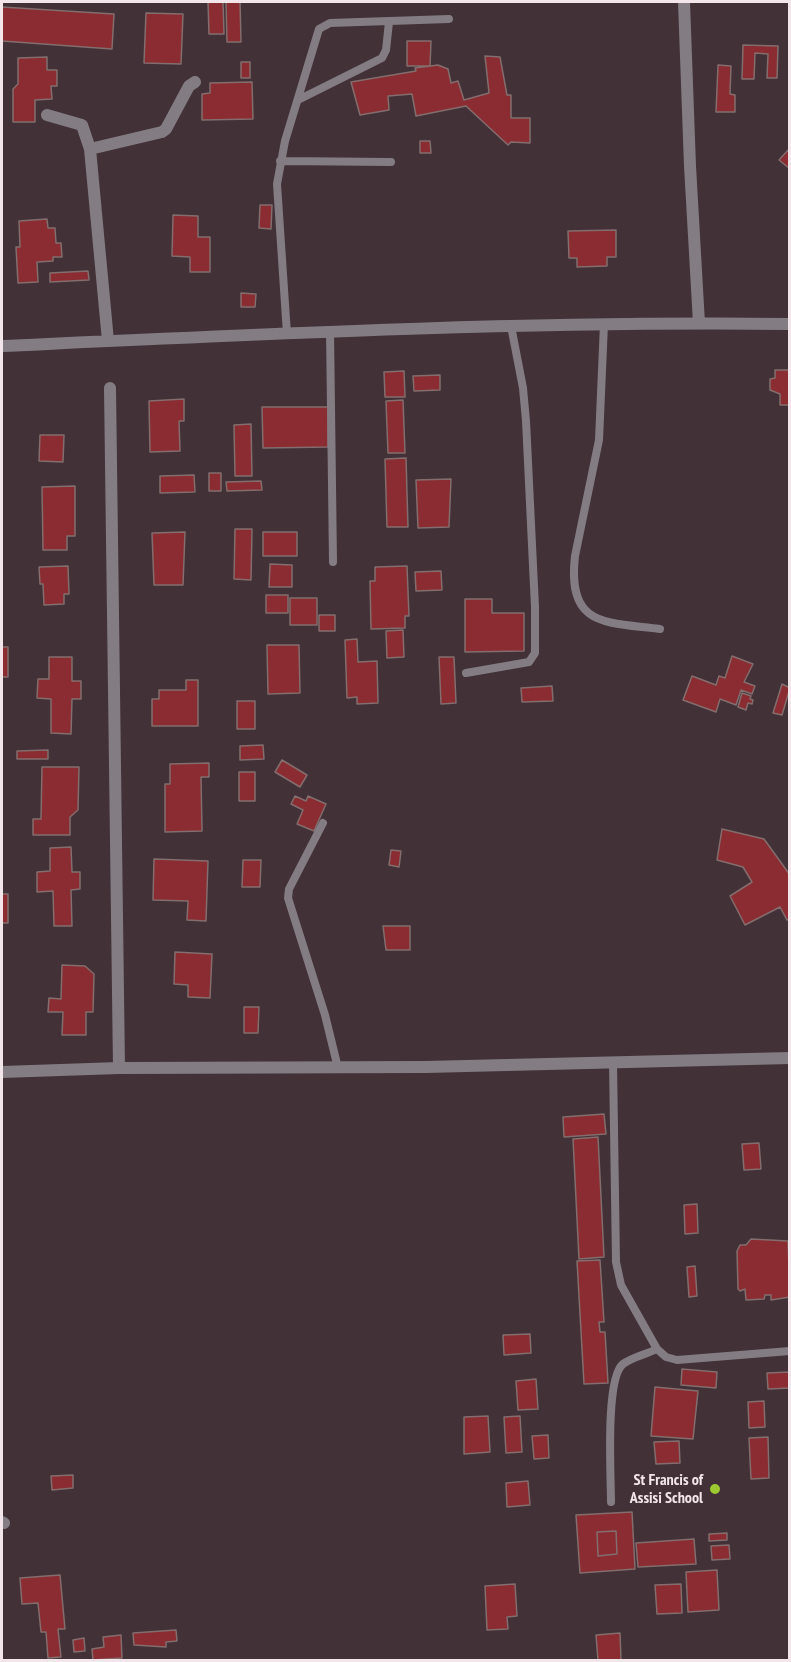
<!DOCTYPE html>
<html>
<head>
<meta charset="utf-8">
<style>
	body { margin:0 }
	#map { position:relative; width:791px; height:1662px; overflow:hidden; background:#423137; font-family:"PT Sans Narrow",sans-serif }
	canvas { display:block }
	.frame { position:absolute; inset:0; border:3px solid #f2e6ea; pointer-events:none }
</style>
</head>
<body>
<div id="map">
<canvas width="791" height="1662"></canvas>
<div class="frame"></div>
</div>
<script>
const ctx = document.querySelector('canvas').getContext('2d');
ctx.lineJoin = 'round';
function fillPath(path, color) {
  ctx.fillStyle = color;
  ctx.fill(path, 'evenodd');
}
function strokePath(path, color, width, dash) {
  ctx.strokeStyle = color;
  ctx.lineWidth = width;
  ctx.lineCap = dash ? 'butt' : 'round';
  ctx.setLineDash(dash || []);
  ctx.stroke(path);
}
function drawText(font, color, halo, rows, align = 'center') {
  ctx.font = font + ' "PT Sans Narrow",sans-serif';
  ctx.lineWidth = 6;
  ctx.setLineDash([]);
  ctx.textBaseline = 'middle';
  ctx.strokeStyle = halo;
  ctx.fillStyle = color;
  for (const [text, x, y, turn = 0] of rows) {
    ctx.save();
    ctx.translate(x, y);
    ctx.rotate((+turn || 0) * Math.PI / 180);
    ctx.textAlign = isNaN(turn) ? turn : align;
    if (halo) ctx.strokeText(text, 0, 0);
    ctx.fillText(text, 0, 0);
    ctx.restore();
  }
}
const building = new Path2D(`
	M208,2H223L224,34H209Z
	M226,2H240L241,42H227Z
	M2,7L114,14L112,49L2,41Z
	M146,13L183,14L181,64L144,63Z
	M407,41H431L430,66H407Z
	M743,45L778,46L777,78H767L768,54L755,53L754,79H742Z
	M485,56L500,57L507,95H511V118H530V143L511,142L508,145L466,106L416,116L412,94L388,96L389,110L360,115L351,82L416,71L415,68L438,65L448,69L451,83L458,81L464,100L489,93Z
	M47,57V70H57V86H51L52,99L35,100V122H13V89L18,84V58Z
	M241,62H250V78H241Z
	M718,65L731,66L730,94L735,95V112H716Z
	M252,82L253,119L202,120V94L210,93V83Z
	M420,141H430L431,153H420Z
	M790,148V169L779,160Z
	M260,205H272L271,229L259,228Z
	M173,215L198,216V237H210V272H190V257L172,256Z
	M47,219L48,228H55L56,243H61L62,257H53V261L37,262L38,282L18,283L16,247H20L19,221Z
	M616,230V257H607V266L577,267V258H569L568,231Z
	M88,271L89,280L50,282V273Z
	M241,293L256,294L255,307H241Z
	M775,370H790V405H780V394L770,390V379L775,378Z
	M404,371L405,397H385L384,372Z
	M440,375V390L414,391L413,376Z
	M184,399V421H179L180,451L150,452L149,401Z
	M403,400L405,453H388L386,401Z
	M262,407H328V447L263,448Z
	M251,424L252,476H235L234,425Z
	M40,435H64L63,462L39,461Z
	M406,458L408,527H387L385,459Z
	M209,473H221V491H209Z
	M194,475L195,492L160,493V476Z
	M451,479L449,527L418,528L416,480Z
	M261,481L262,490L227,491L226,482Z
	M75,486V536H67V550H43L42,487Z
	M235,529H252L251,580L234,579Z
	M185,532L183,585H154L152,533Z
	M263,532H297V556H263Z
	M270,564L292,565V587H269Z
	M68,566L69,594H64V604L44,605L43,584H40L39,567Z
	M407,566L409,616H405V628L371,629L370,581H375V567Z
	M441,571L442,590L416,591L415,572Z
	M266,595H288V613H266Z
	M290,598H317V625H290Z
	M465,599H492V613H524V651L465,652Z
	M319,615H335V631H319Z
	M403,630L404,657L387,658L386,631Z
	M357,639L358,662L377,661L378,703L357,704V697L347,698L345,640Z
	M267,645H299L300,693L268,694Z
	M2,647H8V677H2Z
	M732,656L753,664L744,682L755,686L752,694L741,690L736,705L720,699L716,712L683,700L692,676L716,685L719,676L725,678Z
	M49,657H72V681H81V699H72L71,734L51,733V699L37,698L38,679H49Z
	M439,657H454L456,703L441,704Z
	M186,680H198V726H152V699H159V690H186Z
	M782,684L790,688L782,715L773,713Z
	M552,686L553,701L522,702L521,688Z
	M742,693L751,696L750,699L753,700L752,704L748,703L746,710L738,707Z
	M237,701H255V729H237Z
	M263,745L264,759L240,760V746Z
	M48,750V759H17V751Z
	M282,760L307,775L300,787L275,772Z
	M209,763V777H201L202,831L165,832V784H170V764Z
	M42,767H79L78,810L70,817V835H33V819H41Z
	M239,772H255V801H239Z
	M295,796L306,801L308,796L326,804L314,831L297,824L303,810L291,804Z
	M722,829L764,839L790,875V919L787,920L780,907L745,925L730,896L752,882L743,867L717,860Z
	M71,847L72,872H80V889L71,890L72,926H54L53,891L37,892V872L50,871V848Z
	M391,850L401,851L399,867L389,865Z
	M154,859L208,861L206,921L187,920L188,901L153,900Z
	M243,860H261L260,887H242Z
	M2,894H8V923H2Z
	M383,926H410V950H386Z
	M175,952L212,954L210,998L188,997V985L174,984Z
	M62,965L85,966L94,974L93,1012H86V1035H62L63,1012H48L49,998L61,999Z
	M244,1007H259L258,1033H244Z
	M604,1114L606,1134L564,1137L563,1117Z
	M598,1137L604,1257L579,1259L573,1139Z
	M759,1143L761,1169L744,1170L742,1144Z
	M697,1204L698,1233L685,1234L684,1205Z
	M751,1239L788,1241L790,1297L771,1300V1295H765L764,1299L746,1300L745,1289L740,1291L738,1289L737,1251L740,1245H746Z
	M600,1260L604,1322H599L600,1332H605L608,1383L584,1384L577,1261Z
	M695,1266L697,1296L689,1297L687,1267Z
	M530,1334L531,1353L504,1355L503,1335Z
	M682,1369L717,1372L716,1388L681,1385Z
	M790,1372V1388L768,1389L767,1373Z
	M536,1379L538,1409L518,1410L516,1381Z
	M655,1387L698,1391L693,1439L651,1436Z
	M764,1401L765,1427L749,1428L748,1402Z
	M488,1416L490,1452L464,1454V1417Z
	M520,1416L522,1452L506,1453L504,1417Z
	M548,1435L549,1458L534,1459L532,1436Z
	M768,1437L769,1478L751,1479L749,1438Z
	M679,1441L680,1463L656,1464L654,1442Z
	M73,1475V1488L52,1490L51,1476Z
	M528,1481L530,1505L507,1507L506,1483Z
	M632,1512L635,1569L580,1573L576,1515ZM616,1531L617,1554L598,1556L597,1532Z
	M616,1531L617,1554L598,1556L597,1532Z
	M727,1533V1540L709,1541V1534Z
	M694,1539L696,1564L638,1567L636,1543Z
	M729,1545L730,1559L712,1560L711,1546Z
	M717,1570L719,1610L688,1612L686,1572Z
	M60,1575L65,1629H58L61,1657L48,1658L46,1632H41L38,1603L22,1604L20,1578Z
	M515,1584L517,1616L507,1617L508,1629L487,1630L485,1586Z
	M681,1584L682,1613L657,1614L655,1585Z
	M176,1630L177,1641L166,1642V1647L134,1645L133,1633Z
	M620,1633L621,1660H598L596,1635Z
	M121,1635L122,1658L93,1660L92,1649L104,1647L103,1637Z
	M84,1638L85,1651L74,1652L73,1640Z`);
fillPath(building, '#8b2c32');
strokePath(building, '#836d6d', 1.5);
strokePath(new Path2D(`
	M300,99L382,58L386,50L389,22
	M280,161L391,162
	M604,324L599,440L575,556C567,627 605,622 660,629
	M330,331L333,562
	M287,334L277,184L285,141L319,29L330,23L449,19
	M466,673L529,662L535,653V607L526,421L523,388L511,326
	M323,823L289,889L288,898L325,1015L338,1068
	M613,1062L616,1262L621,1285L657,1349L666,1357L677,1360L790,1351
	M611,1502C611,1477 605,1378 623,1364C632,1357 647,1354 657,1349`), '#837d83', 8);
strokePath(new Path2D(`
	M684,2L690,166L699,323
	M47,115L82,125L90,149L108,341
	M90,149L162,132L166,129L189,86L195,82
	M2,346C264,334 526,321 790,324
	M110,388L119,1068
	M2,1072L119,1068L426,1067L790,1058
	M2,1522L4,1523`), '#837d83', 12);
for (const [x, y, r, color] of [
	[715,1489,6,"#9dca30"]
]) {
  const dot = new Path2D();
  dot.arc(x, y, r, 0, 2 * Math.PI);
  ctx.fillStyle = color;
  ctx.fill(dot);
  strokePath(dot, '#423137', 2);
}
drawText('bold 16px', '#f2e6ea', '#423137', [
	["St Francis of",703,1480],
	["Assisi School",703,1498]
], 'right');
</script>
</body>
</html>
